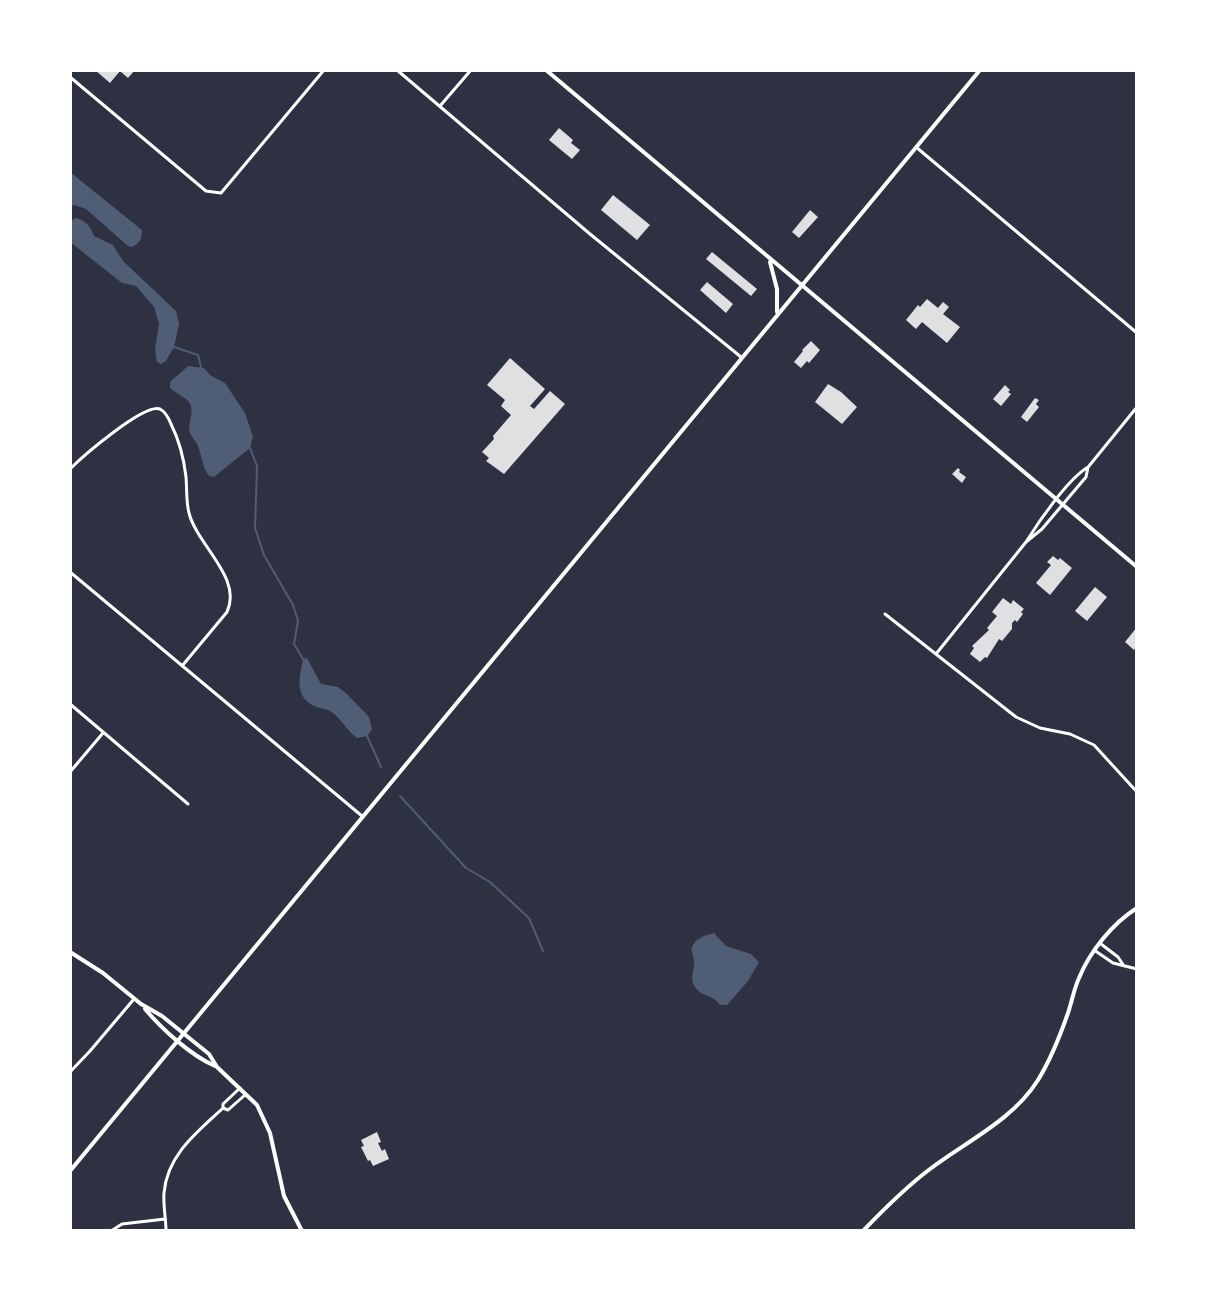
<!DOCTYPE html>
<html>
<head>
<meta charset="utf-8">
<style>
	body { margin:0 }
	#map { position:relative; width:1207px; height:1301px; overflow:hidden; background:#2d3142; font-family:"PT Sans Narrow",sans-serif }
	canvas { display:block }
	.frame { position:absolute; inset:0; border:72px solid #fff; pointer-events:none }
</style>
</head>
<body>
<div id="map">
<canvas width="1207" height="1301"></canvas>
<div class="frame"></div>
</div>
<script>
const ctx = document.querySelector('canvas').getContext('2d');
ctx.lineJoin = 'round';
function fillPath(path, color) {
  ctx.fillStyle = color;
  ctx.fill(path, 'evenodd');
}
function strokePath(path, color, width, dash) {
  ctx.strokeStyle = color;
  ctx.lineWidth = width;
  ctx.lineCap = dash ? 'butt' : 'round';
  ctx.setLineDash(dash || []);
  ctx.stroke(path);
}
fillPath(new Path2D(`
	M70,172L142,230C142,239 140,243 132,247L128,246L86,209L74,205L70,207Z
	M76,218C87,221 90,226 94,236L113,245L123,261L176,311L179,324L174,347L166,361L161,364L157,362L155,349L159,324L154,307L136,286L122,283L70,242V221Z
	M188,366L204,368L210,375L225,383L245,413L253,437L250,448L214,477L209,476C202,466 202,457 198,446C196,440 190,437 189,429C189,421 194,412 190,404C187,397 176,394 170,388V382Z
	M307,658L321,684L338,687L347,694L369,717L372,730L367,736L357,738C347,731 340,717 330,711C324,708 317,708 312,705C294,695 300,675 303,659Z
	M714,933L726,946L751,954L759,962L748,981L727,1005H720C711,993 703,998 695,987C689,979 694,972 694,963C695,956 689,952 693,945C697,937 708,935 714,933Z`), '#4f5d75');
strokePath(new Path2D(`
	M174,347L198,355L201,367
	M250,448L257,466L255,528L264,555L293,605L298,621L294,644L303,659
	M367,736L381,767
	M400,796L466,868L490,882L529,918L543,951`), '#4f5d75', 2);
fillPath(new Path2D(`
	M95,70H135L128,78L120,71L110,83Z
	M559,128L573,140L571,143L580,150L572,159L549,140Z
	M613,195L650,225L637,240L601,210Z
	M810,210L818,217L799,238L792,232Z
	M712,252L757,289L751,296L706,259Z
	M707,282L733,304L726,313L700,290Z
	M927,299L938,308L943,302L949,307L943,314L960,327L947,343L922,322L916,329L906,320L918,305L920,307Z
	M811,341L820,350L809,363L807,361L801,368L794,362L803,351L802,350Z
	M510,358L545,389L530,406L534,409L550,391L565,404L504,474L486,461L489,458L482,452L494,439L493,436L511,415L501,406L505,400L487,385Z
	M828,384L841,392L857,407L842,424L815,402Z
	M1005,385L1010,390L1008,392L1011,394L1001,406L993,399Z
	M1035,398L1039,400L1036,404L1039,407L1027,422L1021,417Z
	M958,468L960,470L959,472L966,477L962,483L952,474Z
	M1053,556L1058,560L1060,558L1072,568L1050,595L1036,583L1051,565L1047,562Z
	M1095,587L1107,597L1087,621L1075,611Z
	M1003,598L1011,604L1013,600L1024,609L1021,612L1023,614L1017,622L1015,620L1012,623V629L1002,641L999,639L987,658L985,657L980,662L970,654L974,648L972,646L989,630L987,628L997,616L992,612Z
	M1137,627V646L1134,650L1125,642Z
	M377,1132L381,1142L378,1143L382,1151L385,1149L389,1159L373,1166L370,1160L368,1161L361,1147L364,1146L361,1140Z`), '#e0e0e3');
strokePath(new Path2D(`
	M397,70L590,234L741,357
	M70,77L206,191L221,193L324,70
	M440,106L471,70
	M916,147L1137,333
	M1089,466L1137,407
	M70,469C82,457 144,403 160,409C166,412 169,419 171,424C179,440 184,459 186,477C187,489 186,502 189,513C197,545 243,578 227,612L182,666
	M70,572L362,816
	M885,614L1016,717L1040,728L1070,734L1094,745L1137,792
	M936,654L1026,542C1039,521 1068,479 1088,467L1086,477L1042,529L1026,542
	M70,704L188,804
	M70,772L103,733
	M1101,944L1118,957L1124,966
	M1094,950L1113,963L1137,969
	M70,1072L90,1051L134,999
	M223,1108L228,1110L245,1095
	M111,1231L122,1224L165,1219
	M166,1231C166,1218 163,1206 164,1193C167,1155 197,1132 223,1108V1104L240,1088`), '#fff', 3);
strokePath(new Path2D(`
	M70,952L103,973L141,1004L162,1016L209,1054L217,1067L257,1105L270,1133L284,1196L302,1231
	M145,1009C162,1029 190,1055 215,1066
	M863,1231C884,1209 906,1187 930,1169C967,1141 1013,1120 1038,1080C1051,1059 1060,1036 1068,1013C1072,1001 1074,989 1079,978C1090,951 1113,923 1137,908`), '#fff', 4);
strokePath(new Path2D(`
	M546,70L1137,567
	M770,262L777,289V312
	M70,1171C373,804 674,435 980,70`), '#fff', 4);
</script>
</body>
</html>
